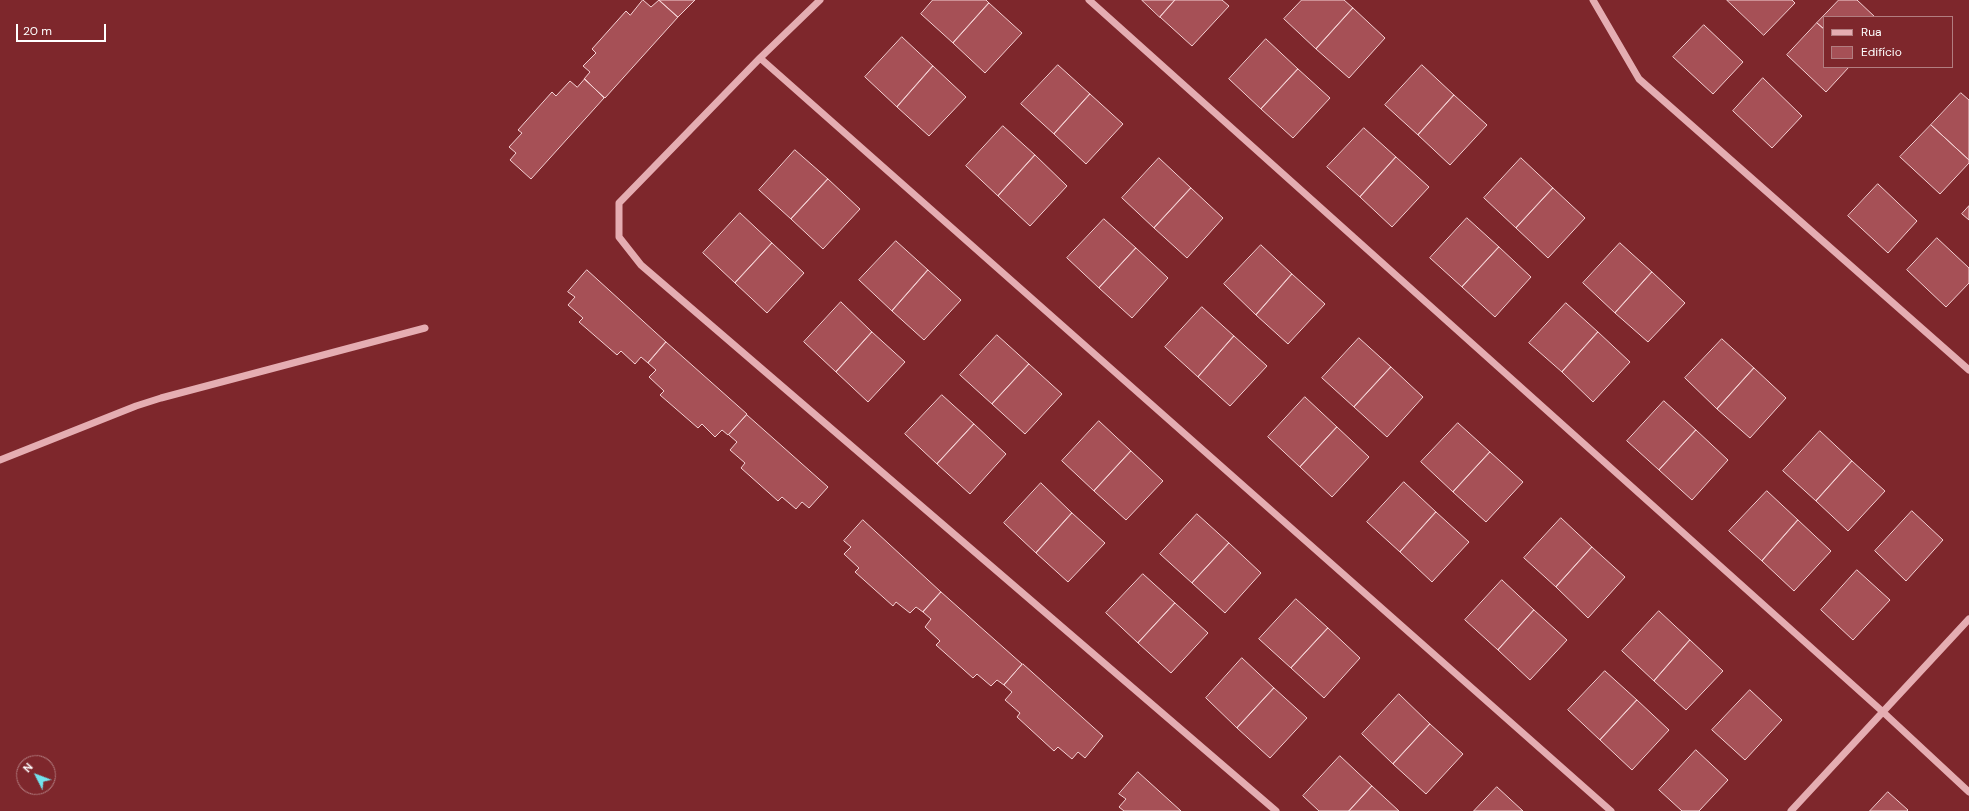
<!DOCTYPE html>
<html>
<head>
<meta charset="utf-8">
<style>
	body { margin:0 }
	#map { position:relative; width:1969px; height:811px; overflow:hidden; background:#7e272c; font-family:"DM Sans",sans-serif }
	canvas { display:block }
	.legend { position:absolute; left:1823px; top:16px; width:130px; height:52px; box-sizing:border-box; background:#7e272c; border:1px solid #b27d80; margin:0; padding:5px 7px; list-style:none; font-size:12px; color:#fff }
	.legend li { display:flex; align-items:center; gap:8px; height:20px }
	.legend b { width:20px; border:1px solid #b27d80 }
	.north { position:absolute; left:16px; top:755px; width:40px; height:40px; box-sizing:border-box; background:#7e272c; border:1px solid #b27d80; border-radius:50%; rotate:312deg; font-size:11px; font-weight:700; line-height:16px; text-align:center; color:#fff }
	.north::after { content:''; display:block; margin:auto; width:14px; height:18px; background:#73e2ed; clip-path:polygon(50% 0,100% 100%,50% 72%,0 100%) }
	.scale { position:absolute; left:16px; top:24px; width:90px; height:18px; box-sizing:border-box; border:2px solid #fff; border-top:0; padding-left:5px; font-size:12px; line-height:14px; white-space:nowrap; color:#fff; -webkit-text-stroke:3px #7e272c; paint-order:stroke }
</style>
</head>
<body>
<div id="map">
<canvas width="1969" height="811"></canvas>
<ul class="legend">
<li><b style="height:5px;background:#e5adb2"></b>Rua</li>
<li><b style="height:11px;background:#a65056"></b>Edifício</li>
</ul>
<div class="north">N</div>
<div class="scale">20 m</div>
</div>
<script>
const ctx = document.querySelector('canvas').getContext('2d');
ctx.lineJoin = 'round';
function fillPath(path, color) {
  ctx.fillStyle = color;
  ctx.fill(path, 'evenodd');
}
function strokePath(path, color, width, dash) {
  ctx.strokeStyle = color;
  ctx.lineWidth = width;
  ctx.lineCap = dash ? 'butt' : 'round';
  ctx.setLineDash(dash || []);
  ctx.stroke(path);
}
const building = new Path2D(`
	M643,0L651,7L659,0L678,17L605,98L584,79L590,72L583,66L596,53L592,49L626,11L630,15Z
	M659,0H695L678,17Z
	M933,0H986L989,3L953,43L921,14Z
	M1142,0H1175L1160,17Z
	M1175,0H1222L1229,6L1192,46L1160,17Z
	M1302,0H1344L1353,8L1316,49L1284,19Z
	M1727,0H1792L1795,3L1764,35Z
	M1839,0H1857L1875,17H1824V29L1817,23Z
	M989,3L1022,33L985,73L953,43Z
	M1353,8L1385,38L1349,78L1316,49Z
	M1817,23L1824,29V67H1849L1826,92L1787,55Z
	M1704,25L1743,62L1713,94L1673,57Z
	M902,37L933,66L897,107L865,77Z
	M1266,39L1298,69L1261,109L1229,79Z
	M1058,65L1090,94L1054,134L1021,104Z
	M1422,65L1454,95L1418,135L1385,105Z
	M933,66L966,97L929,136L897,107Z
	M1298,69L1330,98L1293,138L1261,109Z
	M1763,78L1802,116L1772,148L1733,111Z
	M585,79L604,98L531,179L510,160L516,153L509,147L522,133L518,130L552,92L556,96L570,81L577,87Z
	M1961,93L1969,100V160L1931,125Z
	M1090,94L1123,124L1086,164L1054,134Z
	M1454,95L1487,125L1450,165L1418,135Z
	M1931,125L1969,160V163L1940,194L1900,157Z
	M1003,126L1035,155L998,196L966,166Z
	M1364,128L1396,157L1360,197L1327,167Z
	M795,150L828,179L791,219L759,190Z
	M1035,155L1067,186L1030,226L998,196Z
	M1396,157L1429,187L1392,227L1360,197Z
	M1159,158L1191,188L1154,228L1122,198Z
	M1521,158L1553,188L1516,228L1484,198Z
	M828,179L860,209L823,249L791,219Z
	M1878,184L1917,221L1888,253L1848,216Z
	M1191,188L1223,218L1187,258L1154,228Z
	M1553,188L1585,218L1548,258L1516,228Z
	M1969,206V220L1962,214Z
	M740,213L772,243L735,283L703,253Z
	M1467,218L1499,247L1462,287L1430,258Z
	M1104,219L1136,248L1099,288L1067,258Z
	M1937,238L1969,268V283L1946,307L1907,270Z
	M896,241L928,270L892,311L859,280Z
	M772,243L804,273L767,313L735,283Z
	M1620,243L1652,272L1615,313L1583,283Z
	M1261,245L1292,274L1256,315L1224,284Z
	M1499,247L1531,277L1495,317L1462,287Z
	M1136,248L1168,278L1132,318L1099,288Z
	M587,270L666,342L648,363L641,357L635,364L621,351L617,355L579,322L583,318L568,305L575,297L568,292Z
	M928,270L961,300L924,340L892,311Z
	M1652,272L1685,303L1648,342L1615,313Z
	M1292,274L1325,304L1288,344L1256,315Z
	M841,302L872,332L836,372L804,342Z
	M1566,303L1598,332L1562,372L1529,343Z
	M1202,307L1234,336L1198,377L1165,347Z
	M872,332L905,362L868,402L836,372Z
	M1598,332L1630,362L1593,402L1562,372Z
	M997,335L1029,364L992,404L960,375Z
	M1234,336L1267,366L1230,406L1198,377Z
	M1359,338L1391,367L1354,407L1322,378Z
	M1722,339L1754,368L1717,409L1685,378Z
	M666,342L747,414L728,435L722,430L715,437L702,424L698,428L660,395L664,391L649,377L656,370L648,363Z
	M1029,364L1062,394L1025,434L992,404Z
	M1391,367L1423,397L1387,437L1354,407Z
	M1754,368L1786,398L1750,438L1717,409Z
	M942,395L974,424L937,464L905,434Z
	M1305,397L1337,427L1300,467L1268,437Z
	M1664,401L1696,430L1659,470L1627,441Z
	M747,415L828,487L809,508L802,502L796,509L782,497L778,501L741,468L745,463L730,450L737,442L729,435Z
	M1099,421L1131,451L1094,491L1062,461Z
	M1458,423L1490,452L1453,492L1421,462Z
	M974,424L1006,454L970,494L937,464Z
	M1337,427L1369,457L1332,497L1300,467Z
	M1696,430L1728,460L1692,500L1659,470Z
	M1820,431L1852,461L1816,501L1783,471Z
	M1131,451L1163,481L1126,520L1094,491Z
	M1490,452L1523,482L1486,522L1453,492Z
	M1852,461L1885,491L1848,531L1816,501Z
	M1404,482L1436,512L1400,552L1367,522Z
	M1041,483L1072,513L1036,553L1004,523Z
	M1767,491L1798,520L1762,561L1729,531Z
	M1912,511L1943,540L1906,581L1875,551Z
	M1436,512L1469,542L1432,582L1400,552Z
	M1072,513L1105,543L1068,582L1036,553Z
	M1197,514L1229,543L1192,583L1160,554Z
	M1561,518L1592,547L1556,587L1524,558Z
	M863,520L941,592L923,612L916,607L910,613L896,602L893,606L855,572L859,568L844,554L851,547L844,541Z
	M1798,520L1831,551L1794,591L1762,561Z
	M1229,543L1261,573L1225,613L1192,583Z
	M1592,547L1625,577L1588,618L1556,587Z
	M1857,570L1890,600L1853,640L1821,610Z
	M1143,574L1175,603L1138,643L1106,613Z
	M1502,580L1534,610L1498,650L1465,620Z
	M941,592L1022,664L1004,685L997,680L991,686L977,674L973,678L936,645L940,641L925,627L931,619L923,612Z
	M1296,599L1328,628L1291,668L1259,639Z
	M1175,603L1208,633L1171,673L1138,643Z
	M1534,610L1567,640L1530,680L1498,650Z
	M1659,611L1690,640L1654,681L1622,651Z
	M1328,628L1360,658L1324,698L1291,668Z
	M1690,640L1723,671L1686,710L1654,681Z
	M1242,658L1274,688L1237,728L1206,698Z
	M1023,664L1103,736L1085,758L1078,752L1072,759L1058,747L1054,751L1017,717L1020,713L1005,700L1012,692L1004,685Z
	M1605,671L1637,700L1600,740L1568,710Z
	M1274,688L1307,718L1270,758L1237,728Z
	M1750,690L1782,720L1745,760L1712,730Z
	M1399,694L1430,724L1393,764L1362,734Z
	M1637,700L1669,730L1632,770L1600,740Z
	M1430,724L1463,754L1426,794L1393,764Z
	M1696,750L1728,780L1699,811H1682L1659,790Z
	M1340,756L1372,786L1349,811H1319L1303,796Z
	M1138,772L1181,811H1124L1119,807L1126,799L1119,794Z
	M1372,786L1399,811H1349Z
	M1497,787L1523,811H1474Z
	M1888,792L1908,810L1907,811H1870Z`);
fillPath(building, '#a65056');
strokePath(building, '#f4d0d3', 1);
strokePath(new Path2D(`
	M820,0L760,58L619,203V237L641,265L1276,811
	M1089,0L1883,712L1969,792
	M1593,0L1639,79L1969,370
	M760,58L1611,811
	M0,460L136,406L161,398L425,328
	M1791,811L1969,619`), '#e5adb2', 7);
</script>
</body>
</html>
